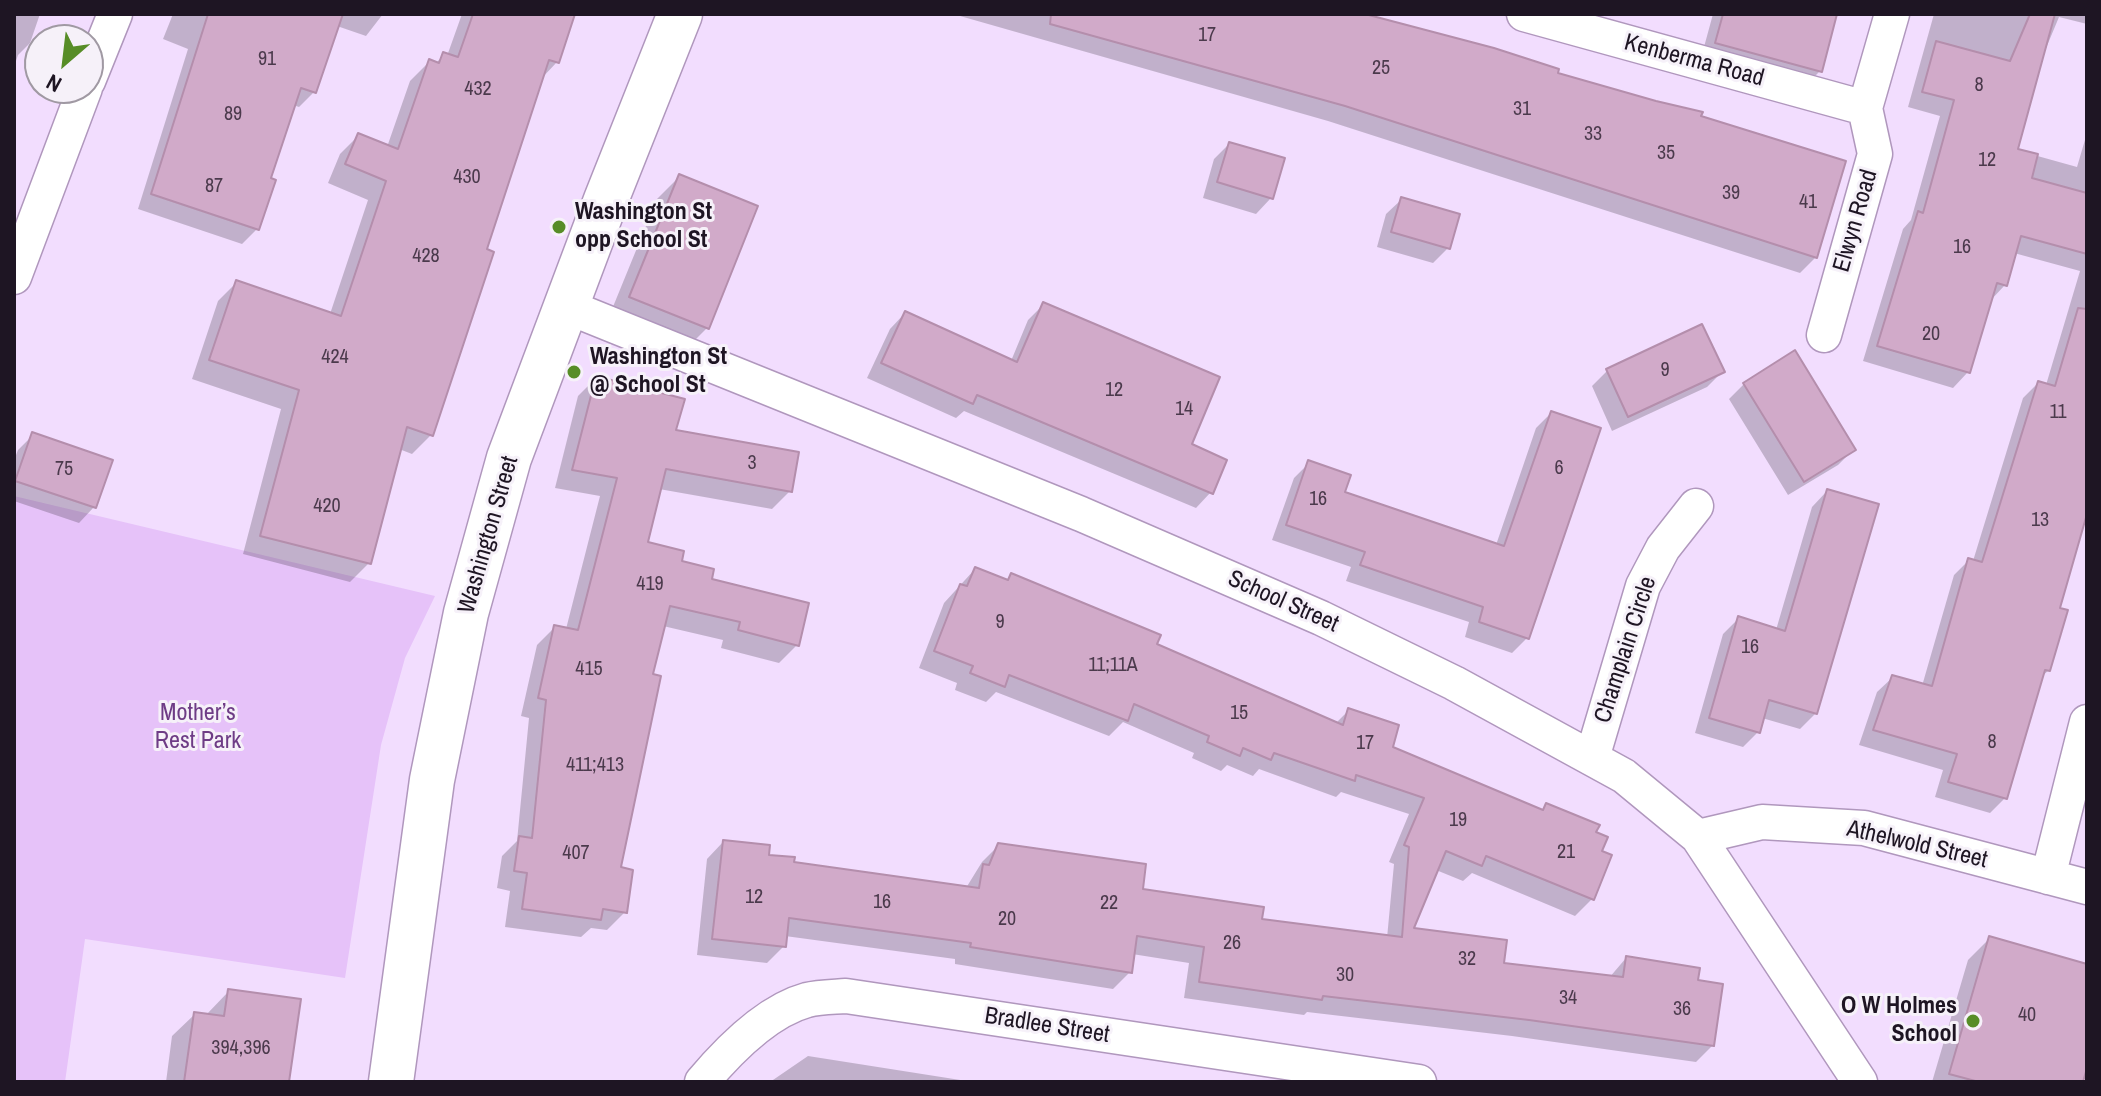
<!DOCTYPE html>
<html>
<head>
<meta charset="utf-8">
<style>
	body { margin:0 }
	#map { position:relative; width:2101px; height:1096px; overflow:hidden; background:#f2ddfe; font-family:"Archivo Narrow",sans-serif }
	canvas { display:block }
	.frame { position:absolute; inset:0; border:16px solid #1e1523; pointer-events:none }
	.north { position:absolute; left:24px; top:24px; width:80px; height:80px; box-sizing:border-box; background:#f6f1f9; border:2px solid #a099a3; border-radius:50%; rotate:208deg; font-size:22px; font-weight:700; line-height:32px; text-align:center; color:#1e1523 }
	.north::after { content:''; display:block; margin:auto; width:28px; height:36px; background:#578d27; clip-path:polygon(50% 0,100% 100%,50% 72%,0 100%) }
</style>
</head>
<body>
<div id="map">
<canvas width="2101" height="1096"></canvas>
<div class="frame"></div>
<div class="north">N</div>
</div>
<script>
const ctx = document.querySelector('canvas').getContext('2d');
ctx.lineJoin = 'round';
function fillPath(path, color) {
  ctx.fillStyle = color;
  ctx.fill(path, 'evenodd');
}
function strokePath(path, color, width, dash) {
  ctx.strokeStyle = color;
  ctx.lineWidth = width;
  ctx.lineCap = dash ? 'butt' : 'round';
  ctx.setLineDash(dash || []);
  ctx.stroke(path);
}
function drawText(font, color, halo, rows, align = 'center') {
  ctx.font = font + ' "Archivo Narrow",sans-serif';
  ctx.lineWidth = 6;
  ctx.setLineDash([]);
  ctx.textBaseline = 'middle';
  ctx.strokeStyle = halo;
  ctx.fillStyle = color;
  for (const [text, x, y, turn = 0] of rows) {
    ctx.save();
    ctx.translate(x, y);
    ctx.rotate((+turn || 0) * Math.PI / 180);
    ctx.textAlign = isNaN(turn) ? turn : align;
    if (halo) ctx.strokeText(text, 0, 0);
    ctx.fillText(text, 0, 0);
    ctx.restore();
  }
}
fillPath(new Path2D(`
	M14,496L435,596L405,658L381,745L345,978L85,939L65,1082H14Z`), '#e6c2f9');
fillPath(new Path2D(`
	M14,14H40L30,43L18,55L14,67Z
	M173,14H383L366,36L337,26L314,92L299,107L293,105L268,179L257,229L242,244L138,209L188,49L163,39Z
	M462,14H573L557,62L541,79L485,251L431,435L412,454L399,449L369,563L350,582L243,554L281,409L192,379L218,301L237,282L330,314L368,200L328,183L340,154L359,135L387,147L410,81L429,62L435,64L444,55L447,56Z
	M953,14H1358L1699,117L1816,257L1800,273L1328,121Z
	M1713,14H1832L1820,71L1805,86L1701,58Z
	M1934,14H2087V24L2059,17L2039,65L2016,150L2077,167L2087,133V498L2057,609L2049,670L2040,678L2005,798L1990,813L1935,797L1943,770L1859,745L1877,692L1893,677L1922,686L1954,575L1969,560L1973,561L2023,398L2038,383L2046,385L2080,271L2014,253L2005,285L1990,301L1968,372L1953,388L1863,361L1903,229L1911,220L1940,116L1908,107Z
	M1229,144L1271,198L1256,214L1203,198L1214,159Z
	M680,176L707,328L685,350L608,319L657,199Z
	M1402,199L1448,248L1433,263L1377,247L1386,214Z
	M1043,305L1189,445L1211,492L1196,508L964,411L956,418L867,378L890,329L905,313L1011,361L1028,320Z
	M1607,371L1722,372L1707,387L1612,431L1592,386Z
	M596,378L674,432L790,491L772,509L659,489L645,544L709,580L797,645L779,663L721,648L723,640L663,626L651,676L619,868L625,912L607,930L591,928L581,937L505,927L510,891L497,888L502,856L517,841L529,718L521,716L537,645L555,627L566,629L600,496L555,488L578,396Z
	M1744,384L1853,450L1838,465L1788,495L1729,399Z
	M1551,413L1527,638L1512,653L1465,637L1469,622L1346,581L1351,567L1272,540L1294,478L1309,463L1342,493L1496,545L1536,428Z
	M33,435L94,507L79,523L14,501V460L18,450Z
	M1827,491L1816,713L1800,729L1762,718L1758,732L1743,747L1695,733L1723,634L1738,619L1776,630L1812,507Z
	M975,569L1006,581L1011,575L1155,645L1335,724L1348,711L1390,748L1541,811L1547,806L1594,834L1599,852L1592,899L1575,916L1472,873L1463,881L1436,870L1411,930L1502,965L1609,978L1626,958L1695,982L1713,1045L1696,1062L1512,1036L1307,1012L1304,1015L1184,998L1189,963L1132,954L1130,972L1113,989L955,964V959L785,936L784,946L767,963L697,955L707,859L723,842L792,864L966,888L982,862L999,845L1141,890L1260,921L1387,938L1394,864L1389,862L1409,814L1341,792L1336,797L1259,769L1253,776L1227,765L1221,771L1192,758L1194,753L1123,722L1109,736L996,692L986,702L955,690L957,683L919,668L944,603Z
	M1990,938L2087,966V1061L2081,1082H1932L1968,960Z
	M229,991L287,1082H166L172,1036L195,1014L206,1015Z
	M808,1056L973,1082H770Z`), '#0003');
const building = new Path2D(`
	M208,14H343L316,93L301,88L271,178L276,180L259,230L151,194Z
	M473,14H575L559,63L549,60L487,249L494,252L433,436L407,427L371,564L260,536L299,390L209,360L236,280L341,316L386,181L345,164L358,133L398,149L429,59L439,63L443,52L458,57Z
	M1051,14H1365L1494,48L1559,69L1558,73L1656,101L1703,112L1701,116L1846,161L1817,258L1345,106L1050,24Z
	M1723,14H1837L1822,72L1715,43Z
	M2030,14H2055L2018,149L2038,154L2032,178L2087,193V254L2021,236L2007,286L1997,283L1970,373L1877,346L1918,211L1923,213L1954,100L1922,92L1936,41L2010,61Z
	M1229,142L1285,158L1273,199L1217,182Z
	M679,174L758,206L709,329L629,297Z
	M1401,197L1460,214L1450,249L1391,232Z
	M1043,302L1220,377L1192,444L1227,460L1213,494L977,395L973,404L881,363L905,311L1017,362Z
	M2078,308L2087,309V514L2060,608L2068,610L2050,671L2045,670L2007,799L1948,782L1957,754L1873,730L1892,675L1932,686L1968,558L1982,562L2038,381L2055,386Z
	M1702,324L1725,372L1628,417L1606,369Z
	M1795,350L1856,450L1804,482L1743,383Z
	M596,376L685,399L676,430L799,452L792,492L666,469L648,542L684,551L682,561L714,569L712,579L809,603L799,646L738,630L740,622L670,606L653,674L661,676L621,867L633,870L627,913L603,909L601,920L522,909L527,873L514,871L519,836L532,838L546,700L538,698L554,625L578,630L617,478L572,470Z
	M1551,411L1601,428L1529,639L1479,622L1483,607L1360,565L1365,552L1286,525L1308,460L1351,475L1345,492L1504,546Z
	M32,432L113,460L96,508L15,481Z
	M1827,489L1879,504L1817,714L1769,700L1760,733L1709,718L1738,616L1785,631Z
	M975,567L1008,580L1011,573L1161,635L1157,644L1343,725L1348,708L1399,725L1393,747L1543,810L1546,803L1600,825L1596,832L1608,837L1602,851L1612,855L1594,900L1486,856L1482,866L1446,851L1414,928L1507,940L1504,963L1623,977L1626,956L1700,968L1698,980L1723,984L1714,1046L1529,1020L1323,996L1322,1000L1199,982L1204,947L1137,936L1132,973L970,947L971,943L789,918L786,947L712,939L723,840L770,845L769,855L795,857L794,862L979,888L983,864L989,865L998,843L1146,864L1143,889L1264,907L1262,919L1402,937L1409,847L1404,845L1424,798L1356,775L1355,781L1274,753L1271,760L1243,748L1240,756L1207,742L1209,736L1134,704L1128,721L1009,675L1005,687L970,673L973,666L934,651L960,584L967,586Z
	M1989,936L2087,964V1068L2083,1082H1979L1949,1074Z
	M228,989L301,999L289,1082H184L194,1012L224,1016Z`);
fillPath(building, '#d1aac9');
strokePath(building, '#b48eac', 2);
const street = new Path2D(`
	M1524,14L1865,108
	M88,81L115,14
	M14,277L85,88
	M568,307L1081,514L1321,618L1454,683L1624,776L1698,837L1860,1082
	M1824,335L1875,154L1865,108L1892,14
	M1592,758L1643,586L1663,548L1696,506
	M1698,837L1762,822L1864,828L2087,887
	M2048,877L2087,722
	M702,1082C728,1051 767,1011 807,1000C819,997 833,997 846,996L1419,1082`);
const secondary = new Path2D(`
	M391,1082L432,780L466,613L509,458L606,200L680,14`);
strokePath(street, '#b097bd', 37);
strokePath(secondary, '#b097bd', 47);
strokePath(street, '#fff', 34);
strokePath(secondary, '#fff', 44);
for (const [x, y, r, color] of [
	[559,227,8,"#578d27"],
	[574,372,8,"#578d27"],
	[1973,1021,8,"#578d27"]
]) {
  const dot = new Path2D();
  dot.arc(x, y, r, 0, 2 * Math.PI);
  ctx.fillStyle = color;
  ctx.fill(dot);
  strokePath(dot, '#f6f1f9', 3);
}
drawText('20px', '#4b3a4c', null, [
	["17",1207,36],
	["91",267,60],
	["25",1381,69],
	["8",1979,86],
	["432",478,90],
	["31",1522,110],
	["89",233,115],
	["33",1593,135],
	["35",1666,154],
	["12",1987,161],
	["430",467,178],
	["87",214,187],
	["39",1731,194],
	["41",1808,203],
	["16",1962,248],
	["428",426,257],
	["20",1931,335],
	["424",335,358],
	["9",1665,371],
	["12",1114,391],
	["14",1184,410],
	["11",2058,413],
	["3",752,464],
	["6",1559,469],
	["75",64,470],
	["16",1318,500],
	["420",327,507],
	["13",2040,521],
	["419",650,585],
	["9",1000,623],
	["16",1750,648],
	["11;11A",1113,666],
	["415",589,670],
	["15",1239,714],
	["8",1992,743],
	["17",1365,744],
	["411;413",595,766],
	["19",1458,821],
	["21",1566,853],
	["407",576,854],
	["12",754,898],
	["16",882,903],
	["22",1109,904],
	["20",1007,920],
	["26",1232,944],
	["32",1467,960],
	["30",1345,976],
	["34",1568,999],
	["36",1682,1010],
	["40",2027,1016],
	["394,396",241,1049]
]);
drawText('24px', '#1e1523', '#f6f1f9', [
	["Kenberma Road",1694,61,15],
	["Elwyn Road",1856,221,-74],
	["Washington Street",489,535,-74],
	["School Street",1283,602,24],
	["Champlain Circle",1626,650,-72],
	["Athelwold Street",1917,845,13],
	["Bradlee Street",1047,1026,9]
]);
drawText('bold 24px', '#1e1523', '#f6f1f9', [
	["Washington St",575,213],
	["opp School St",575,241],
	["Washington St",590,358],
	["@ School St",590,386],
	["O W Holmes",1957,1007,"right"],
	["School",1957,1035,"right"]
], 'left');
drawText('24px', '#6e3c86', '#f6f1f9', [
	["Mother’s",198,714],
	["Rest Park",198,742]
]);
</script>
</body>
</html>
